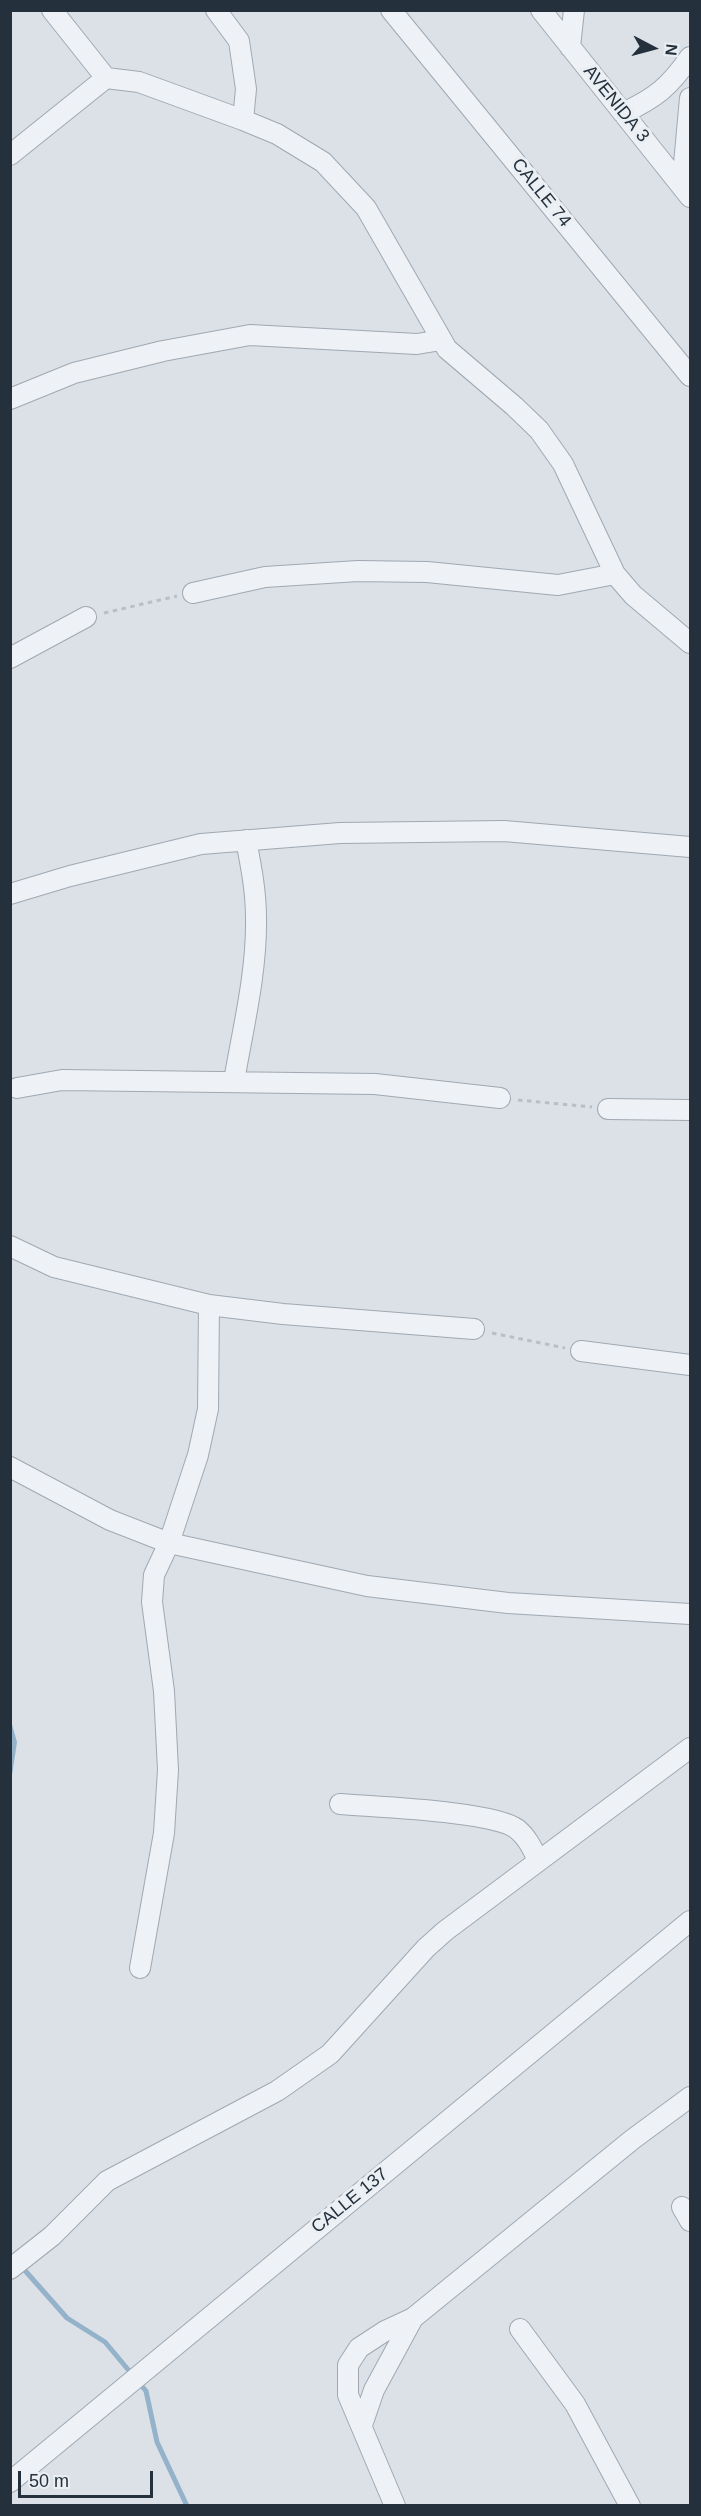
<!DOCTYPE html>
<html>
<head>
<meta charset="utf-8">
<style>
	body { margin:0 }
	#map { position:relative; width:701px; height:2516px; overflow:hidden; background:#dbe1e7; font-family:Helvetica,sans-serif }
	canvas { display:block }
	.frame { position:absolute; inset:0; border:12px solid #25303d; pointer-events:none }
	.north { position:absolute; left:623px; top:18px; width:60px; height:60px; -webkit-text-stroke:4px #eaeff4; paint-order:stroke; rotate:96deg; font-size:16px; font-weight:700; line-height:24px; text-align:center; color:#25303d }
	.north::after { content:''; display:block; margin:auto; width:21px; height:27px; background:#25303d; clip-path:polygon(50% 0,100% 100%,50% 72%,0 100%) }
	.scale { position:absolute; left:18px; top:2471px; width:135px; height:27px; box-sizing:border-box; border:3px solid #25303d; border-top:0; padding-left:8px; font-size:18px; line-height:21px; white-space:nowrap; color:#25303d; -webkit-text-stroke:4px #eaeff4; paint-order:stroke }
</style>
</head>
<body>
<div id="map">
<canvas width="701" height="2516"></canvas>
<div class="frame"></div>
<div class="north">N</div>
<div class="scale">50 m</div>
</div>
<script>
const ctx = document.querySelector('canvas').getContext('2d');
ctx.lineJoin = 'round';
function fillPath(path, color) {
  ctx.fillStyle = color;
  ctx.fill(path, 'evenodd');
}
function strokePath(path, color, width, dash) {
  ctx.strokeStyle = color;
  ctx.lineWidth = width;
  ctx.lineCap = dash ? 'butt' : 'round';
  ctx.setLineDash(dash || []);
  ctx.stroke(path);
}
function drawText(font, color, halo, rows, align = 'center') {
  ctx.font = font + ' Helvetica,sans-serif';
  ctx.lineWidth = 6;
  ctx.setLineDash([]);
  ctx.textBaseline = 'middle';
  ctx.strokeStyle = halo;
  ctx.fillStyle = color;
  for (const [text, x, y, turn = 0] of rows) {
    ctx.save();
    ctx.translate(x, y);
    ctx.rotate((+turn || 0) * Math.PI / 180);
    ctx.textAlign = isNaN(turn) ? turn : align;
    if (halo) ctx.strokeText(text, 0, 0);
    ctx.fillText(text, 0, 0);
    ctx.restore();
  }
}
fillPath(new Path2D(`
	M11,1721L17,1742L11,1782Z`), '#94b2c9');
strokePath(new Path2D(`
	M21,2266L67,2318L105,2342L146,2391L157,2442L187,2506`), '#94b2c9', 5);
const street = new Path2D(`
	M52,10L106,78
	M216,10L239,41L246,89L243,120
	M391,10L690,376
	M541,10L690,197
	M570,47L574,10
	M623,113C656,98 670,86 690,57
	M10,155L106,78L139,82L243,120L277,134L323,162L366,208L447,349L514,406L539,430L563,464L615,574L633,595L690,643
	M682,186L690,98
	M10,399L74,373L163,351L250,335L417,344L441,340
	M193,593L265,577L358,571L427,572L558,585L615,574
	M10,658L86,617
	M10,894L70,876L201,844L340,833L504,831L690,847
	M234,1081C243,1028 257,972 256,918C256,891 251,866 246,840
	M17,1088L62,1080L375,1084L500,1098
	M608,1109L690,1110
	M10,1246L54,1267L209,1305L283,1314L474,1329
	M581,1351L690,1365
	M10,1467L110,1520L169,1543L367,1586L508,1603L690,1614
	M340,1804C374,1807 494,1811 517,1829C527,1837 532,1848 538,1860
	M140,1968L164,1833L168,1770L164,1691L152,1602L154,1575L169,1543L198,1455L208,1409L209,1305
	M682,2207L690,2221
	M10,2269L52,2236L107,2181L277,2091L330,2054L426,1948L445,1931L690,1748
	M520,2329L575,2404L630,2506
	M362,2425L374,2390L413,2318
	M10,2482L690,1921
	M395,2506L348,2395V2365L359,2348L385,2331L413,2318L633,2139L690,2097`);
strokePath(street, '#a1a8b1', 22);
strokePath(new Path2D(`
	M104,613L177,596
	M518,1100L592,1107
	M492,1333L565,1348`), '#babfc5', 3, [4.5, 4.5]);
strokePath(street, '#eef1f5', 20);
drawText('18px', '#25303d', '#eaeff4', [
	["AVENIDA 3",616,104,51],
	["CALLE 74",541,193,51],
	["CALLE 137",350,2201,-39]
]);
</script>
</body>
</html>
